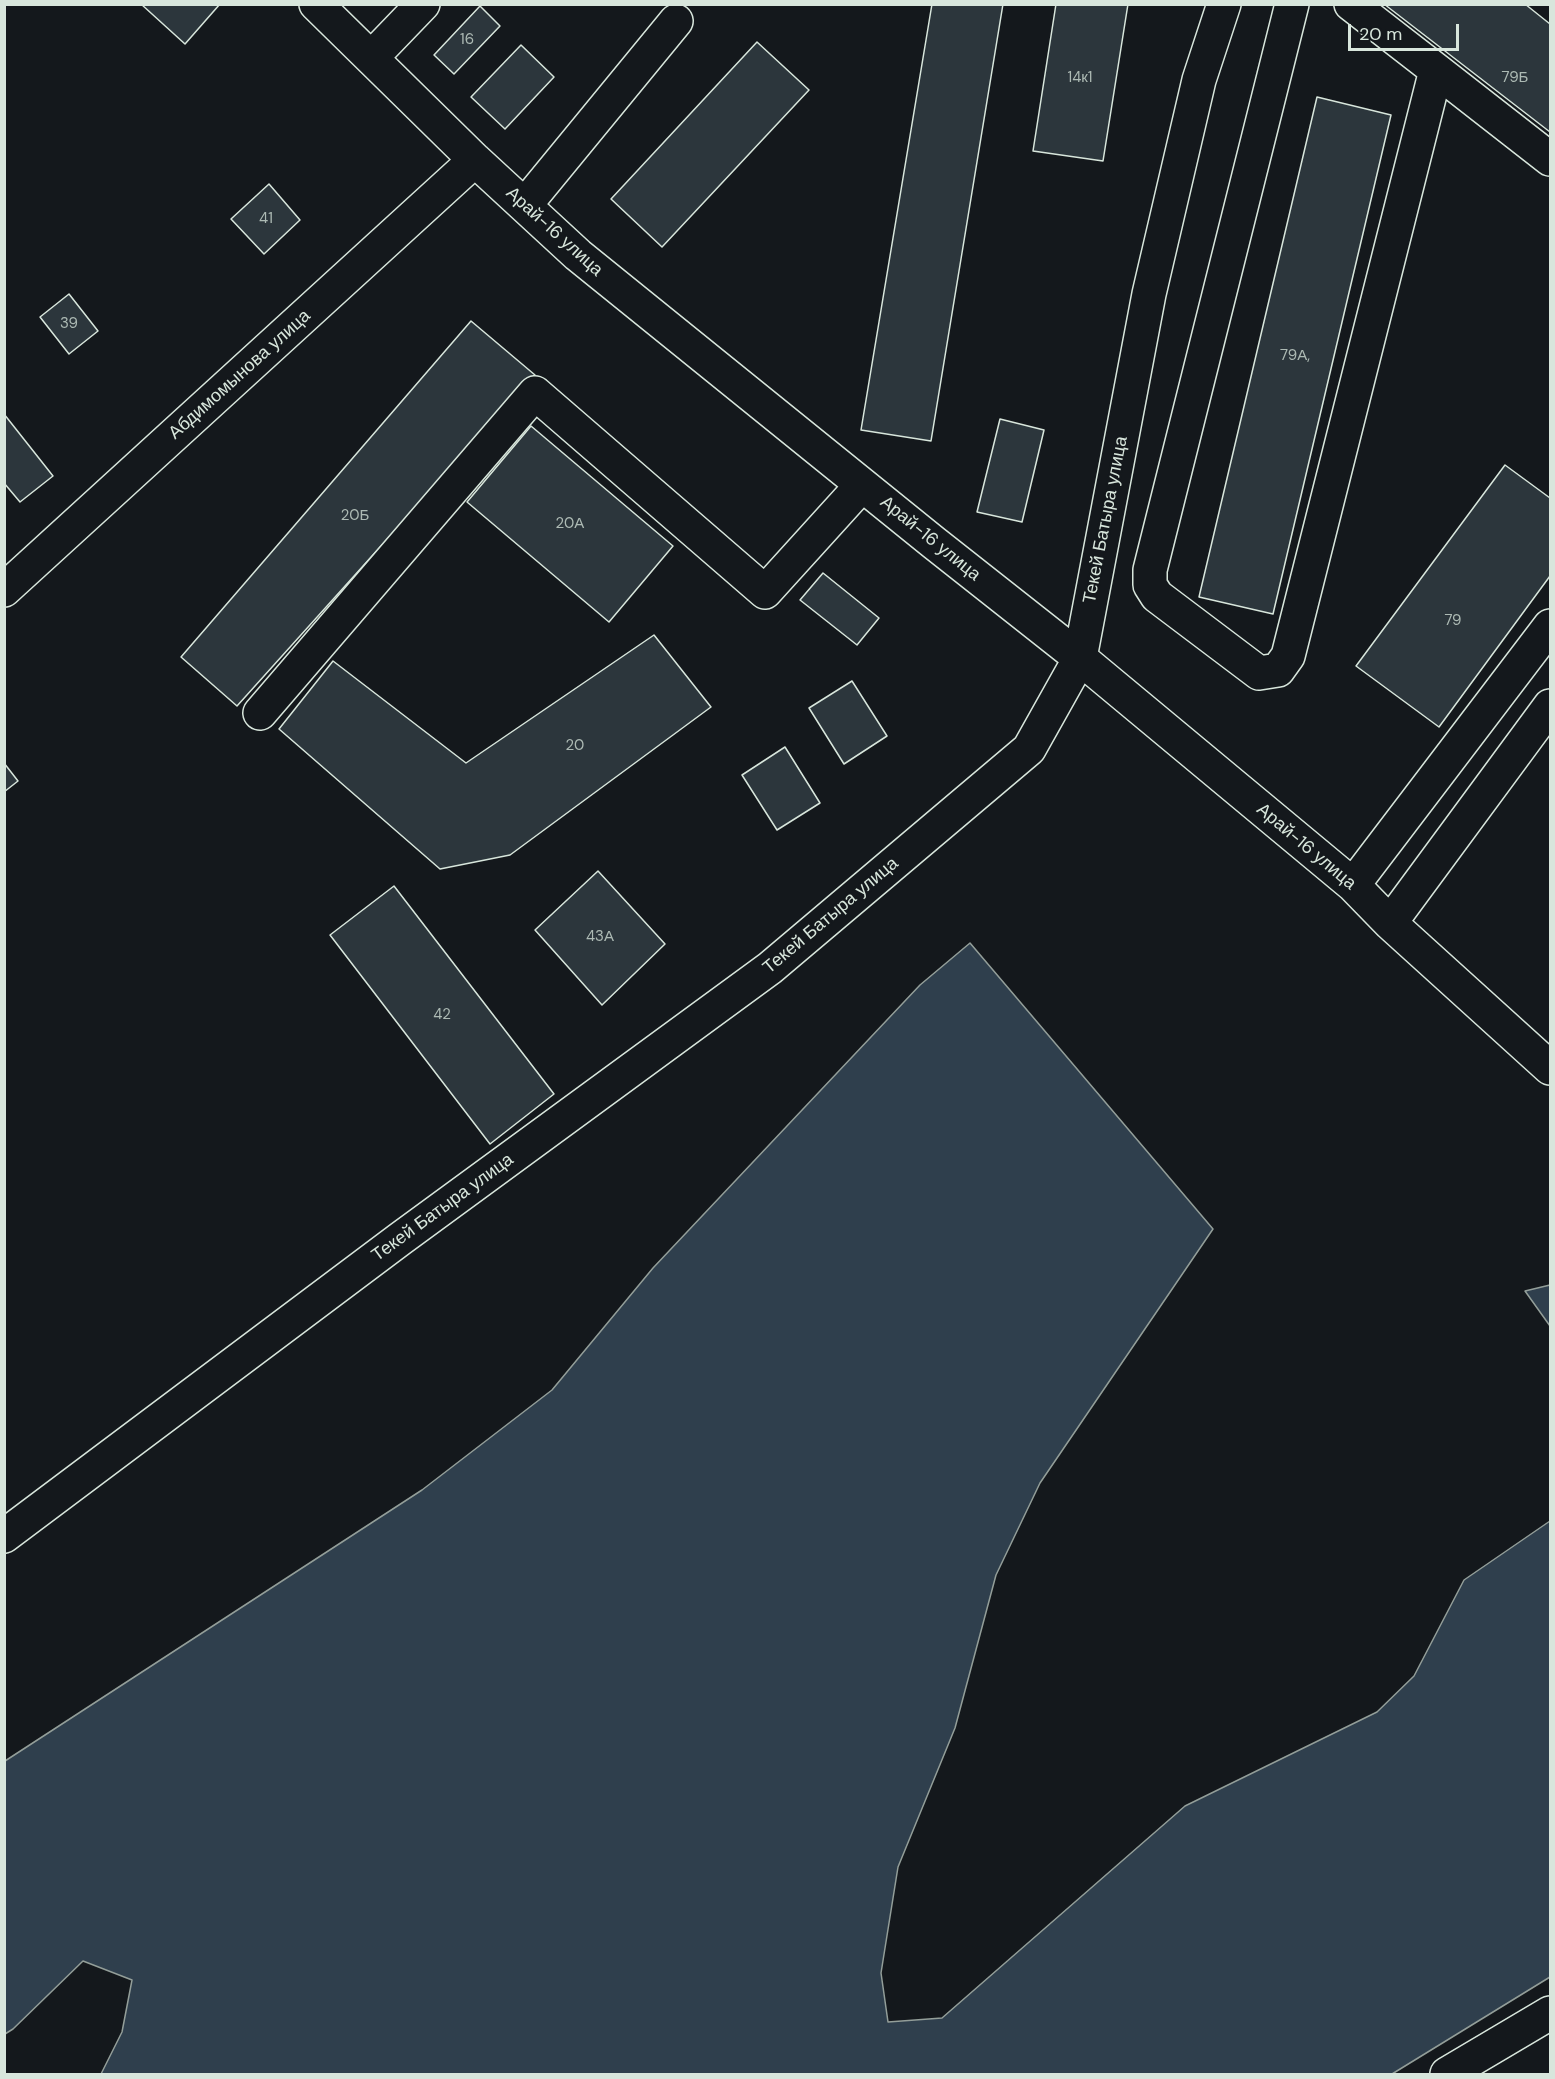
<!DOCTYPE html>
<html>
<head>
<meta charset="utf-8">
<style>
	body { margin:0 }
	#map { position:relative; width:1555px; height:2079px; overflow:hidden; background:#14181c; font-family:"DM Sans",sans-serif }
	canvas { display:block }
	.frame { position:absolute; inset:0; border:6px solid #d8e6dc; pointer-events:none }
	.scale { position:absolute; left:1348px; top:24px; width:111px; height:27px; box-sizing:border-box; border:3px solid #d8e6dc; border-top:0; padding-left:8px; font-size:18px; line-height:21px; white-space:nowrap; color:#d8e6dc; -webkit-text-stroke:4px #14181c; paint-order:stroke }
</style>
</head>
<body>
<div id="map">
<canvas width="1555" height="2079"></canvas>
<div class="frame"></div>
<div class="scale">20 m</div>
</div>
<script>
const ctx = document.querySelector('canvas').getContext('2d');
ctx.lineJoin = 'round';
function fillPath(path, color) {
  ctx.fillStyle = color;
  ctx.fill(path, 'evenodd');
}
function strokePath(path, color, width, dash) {
  ctx.strokeStyle = color;
  ctx.lineWidth = width;
  ctx.lineCap = dash ? 'butt' : 'round';
  ctx.setLineDash(dash || []);
  ctx.stroke(path);
}
function drawText(font, color, halo, rows, align = 'center') {
  ctx.font = font + ' "DM Sans",sans-serif';
  ctx.lineWidth = 4.5;
  ctx.setLineDash([]);
  ctx.textBaseline = 'middle';
  ctx.strokeStyle = halo;
  ctx.fillStyle = color;
  for (const [text, x, y, turn = 0] of rows) {
    ctx.save();
    ctx.translate(x, y);
    ctx.rotate((+turn || 0) * Math.PI / 180);
    ctx.textAlign = isNaN(turn) ? turn : align;
    if (halo) ctx.strokeText(text, 0, 0);
    ctx.fillText(text, 0, 0);
    ctx.restore();
  }
}
const water = new Path2D(`
	M970,943L1213,1229L1040,1483L996,1575L955,1728L898,1867L881,1973L888,2022L942,2018L1185,1806L1377,1712L1414,1676L1464,1580L1550,1521V1977L1392,2074H101L122,2032L132,1980L83,1961L13,2029L5,2034V1761L422,1490L552,1390L653,1268L920,985Z
	M1550,1285V1326L1525,1291Z`);
fillPath(water, '#2f3f4d');
strokePath(water, '#939e99', 1.5);
const building = new Path2D(`
	M141,4H220L185,44Z
	M932,4H1003L931,441L861,430Z
	M1056,4H1128L1103,161L1033,151Z
	M1384,4H1525L1550,24V132Z
	M480,6L500,26L454,74L434,55Z
	M757,42L809,90L662,247L611,199Z
	M521,45L554,77L505,129L471,97Z
	M1317,97L1391,115L1273,614L1199,597Z
	M269,184L300,220L264,254L231,219Z
	M69,294L98,331L69,354L40,317Z
	M471,321L535,375L237,706L181,657Z
	M4,414L53,476L20,502L4,483Z
	M1000,419L1044,430L1022,522L977,512Z
	M531,426L673,546L609,622L467,502Z
	M1505,465L1550,498V576L1439,727L1356,666Z
	M823,573L879,618L857,645L800,600Z
	M654,635L711,707L510,855L440,869L279,729L333,661L466,763Z
	M852,681L887,736L844,764L809,708Z
	M785,747L820,803L777,830L742,775Z
	M4,763L18,781L4,792Z
	M598,871L665,944L602,1005L535,930Z
	M394,886L554,1094L490,1144L330,935Z`);
fillPath(building, '#2c363c');
strokePath(building, '#d8e6dc', 1.5);
const minor = new Path2D(`
	M316,4L475,160L578,255L933,542L1080,658L1353,885L1390,923L1550,1068
	M1292,4L1150,570V585L1157,596L1259,673L1278,670L1288,656L1436,70L1351,4
	M372,57L423,4
	M1436,70L1550,159
	M525,205L676,21
	M4,590L475,160
	M260,713L535,393L765,592L862,485
	M1353,885L1550,626
	M1390,923L1550,706
	M4,1536L400,1239L770,968L1029,749L1080,658L1149,294L1199,80L1224,4
	M1447,2074L1550,2013`);
strokePath(minor, '#d8e6dc', 36);
strokePath(minor, '#14181c', 33);
drawText('15px', '#adbab4', null, [
	["16",467,40],
	["14к1",1080,78],
	["79Б",1515,78],
	["41",266,219],
	["39",69,324],
	["79А,",1295,356],
	["20Б",355,516],
	["20А",570,524],
	["79",1453,621],
	["20",575,746],
	["43А",600,937],
	["42",442,1015]
]);
drawText('18px', '#d8e6dc', '#14181c', [
	["Арай-16 улица",554,232,42],
	["Абдимомынова улица",240,375,-42],
	["Текей Батыра улица",1106,520,-79],
	["Арай-16 улица",930,539,39],
	["Арай-16 улица",1306,847,40],
	["Текей Батыра улица",831,916,-40],
	["Текей Батыра улица",443,1208,-36]
]);
</script>
</body>
</html>
